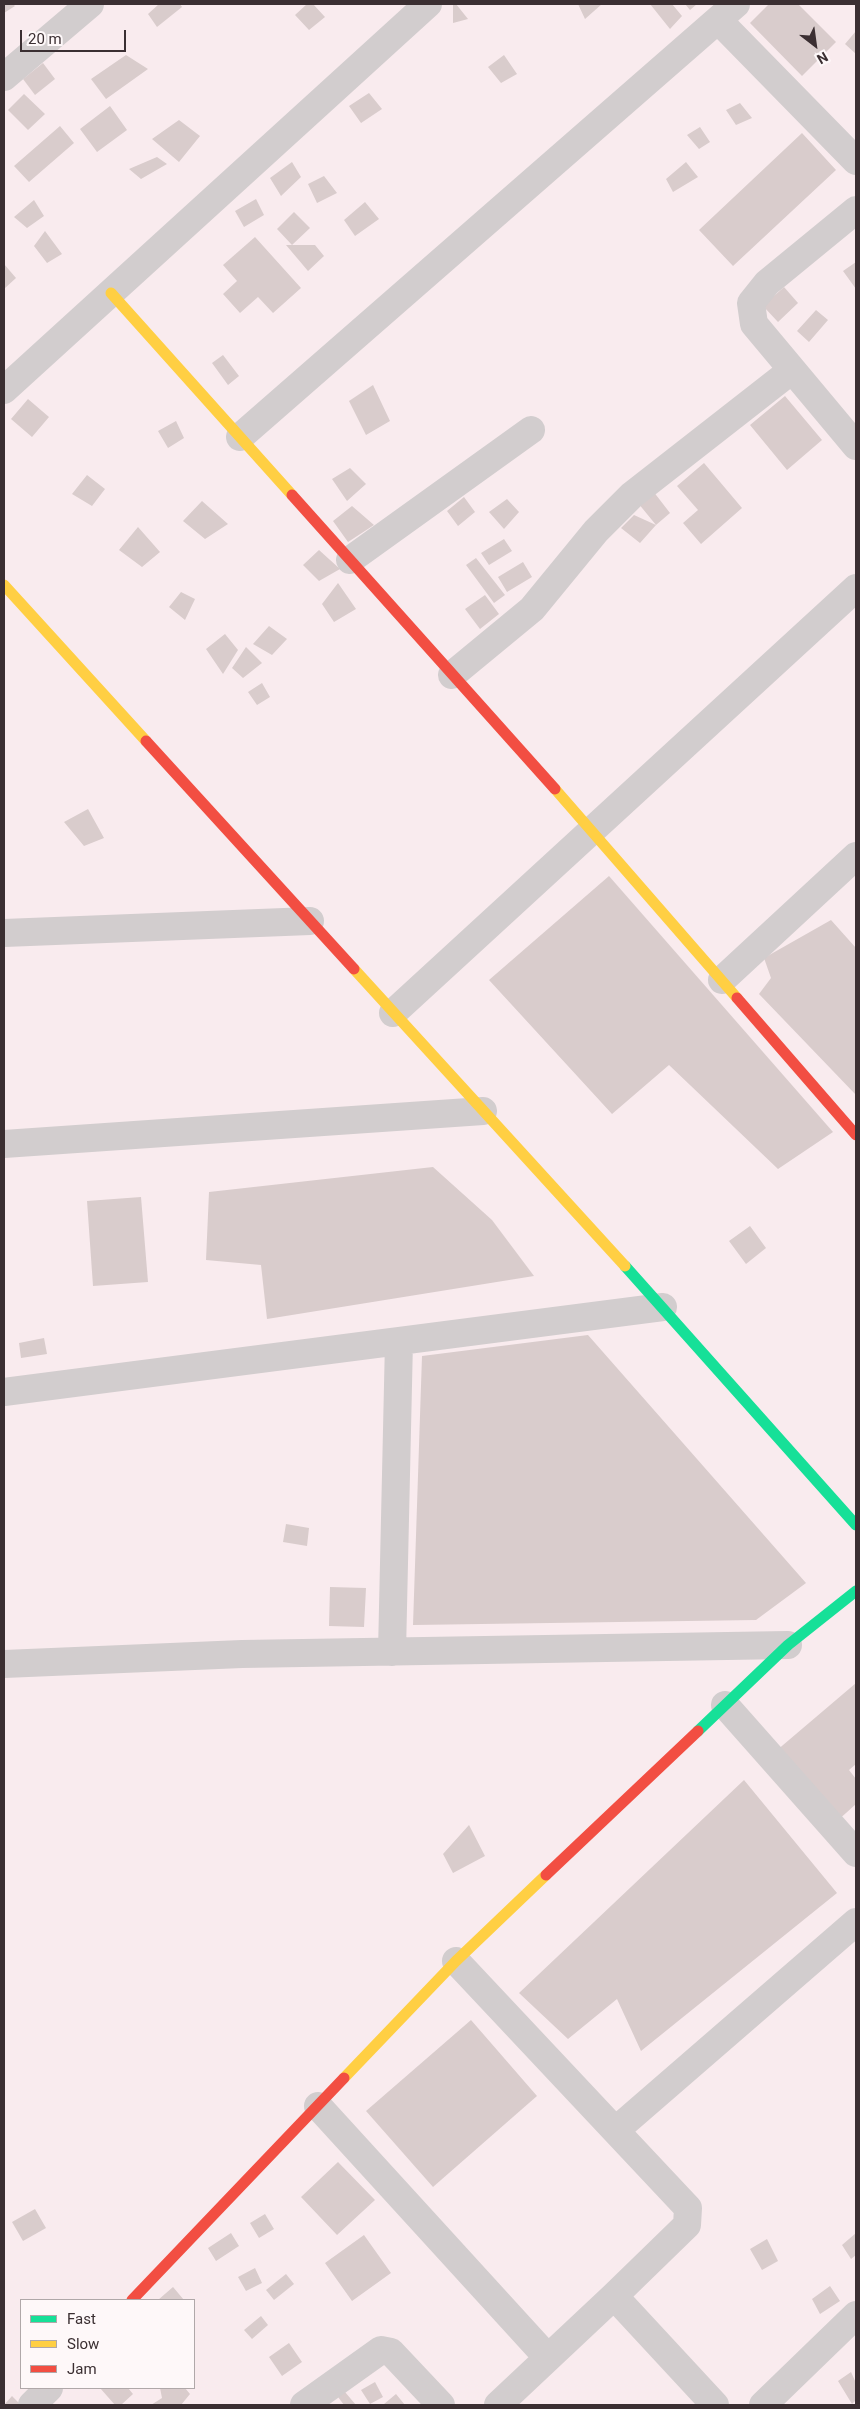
<!DOCTYPE html>
<html>
<head>
<meta charset="utf-8">
<style>
	body { margin:0 }
	#map { position:relative; width:860px; height:2409px; overflow:hidden; background:#f9ebee; font-family:Roboto,sans-serif }
	canvas { display:block }
	.frame { position:absolute; inset:0; border:5px solid #3b2f32; pointer-events:none }
	.legend { position:absolute; left:20px; top:2299px; width:175px; height:90px; box-sizing:border-box; background:#fef8f9; border:1px solid #b0a8a9; margin:0; padding:6px 9px; list-style:none; font-size:15px; color:#3b2f32 }
	.legend li { display:flex; align-items:center; gap:10px; height:25px }
	.legend b { width:25px; border:1px solid #b0a8a9 }
	.north { position:absolute; left:790px; top:20px; width:50px; height:50px; -webkit-text-stroke:4px #fef8f9; paint-order:stroke; rotate:150deg; font-size:14px; font-weight:700; line-height:20px; text-align:center; color:#3b2f32 }
	.north::after { content:''; display:block; margin:auto; width:18px; height:22px; background:#3b2f32; clip-path:polygon(50% 0,100% 100%,50% 72%,0 100%) }
	.scale { position:absolute; left:20px; top:30px; width:106px; height:22px; box-sizing:border-box; border:2px solid #3b2f32; border-top:0; padding-left:6px; font-size:15px; line-height:18px; white-space:nowrap; color:#3b2f32; -webkit-text-stroke:4px #fef8f9; paint-order:stroke }
</style>
</head>
<body>
<div id="map">
<canvas width="860" height="2409"></canvas>
<div class="frame"></div>
<ul class="legend">
<li><b style="height:6px;background:#16e098"></b>Fast</li>
<li><b style="height:6px;background:#ffcf43"></b>Slow</li>
<li><b style="height:6px;background:#f24e42"></b>Jam</li>
</ul>
<div class="north">N</div>
<div class="scale">20 m</div>
</div>
<script>
const ctx = document.querySelector('canvas').getContext('2d');
ctx.lineJoin = 'round';
function fillPath(path, color) {
  ctx.fillStyle = color;
  ctx.fill(path, 'evenodd');
}
function strokePath(path, color, width, dash) {
  ctx.strokeStyle = color;
  ctx.lineWidth = width;
  ctx.lineCap = dash ? 'butt' : 'round';
  ctx.setLineDash(dash || []);
  ctx.stroke(path);
}
fillPath(new Path2D(`
	M4,4H13L15,6L4,13Z
	M159,4H180L182,7L157,27L148,14Z
	M307,4H313L325,17L309,30L295,15Z
	M453,4H456L468,19L453,23Z
	M578,4H602L585,19Z
	M650,4H672L682,16L670,29Z
	M685,4H697L690,10Z
	M769,4H798L836,42L802,76L750,23Z
	M856,31V54L845,44Z
	M126,55L148,69L106,99L91,79Z
	M504,55L517,74L501,83L488,67Z
	M43,63L55,79L35,95L23,79Z
	M369,93L382,109L361,123L349,106Z
	M24,94L45,114L28,130L8,110Z
	M740,103L752,118L736,125L726,110Z
	M110,106L127,130L97,152L80,129Z
	M179,120L200,136L179,162L152,139Z
	M60,126L74,143L29,182L14,166Z
	M700,127L710,142L699,149L687,135Z
	M802,133L836,170L733,266L699,230Z
	M157,157L167,164L141,179L129,169Z
	M292,162L301,177L281,196L270,178Z
	M686,162L698,177L673,192L666,179Z
	M324,176L337,193L317,203L308,184Z
	M256,199L264,215L244,227L235,211Z
	M34,200L44,216L27,228L14,217Z
	M365,202L379,219L355,236L344,220Z
	M294,212L310,228L292,245L277,229Z
	M45,231L62,254L47,263L34,246Z
	M255,237L301,288L273,313L258,297L240,313L223,294L237,281L223,265Z
	M286,245H315L324,256L308,271Z
	M856,262V289L843,271Z
	M4,264L16,278L4,289Z
	M784,287L798,303L778,322L763,306Z
	M816,310L828,320L809,342L797,331Z
	M223,355L239,376L228,385L212,363Z
	M373,385L390,421L366,435L349,401Z
	M785,396L822,440L787,470L750,425Z
	M28,399L49,417L32,437L11,419Z
	M176,421L184,438L168,448L158,431Z
	M704,463L742,508L701,544L683,523L698,510L677,486Z
	M350,468L366,484L347,501L332,479Z
	M87,475L105,489L92,506L72,494Z
	M653,491L670,513L656,525L640,543L621,528L634,515L656,525L638,503Z
	M464,497L475,512L458,526L447,511Z
	M507,499L519,512L504,529L489,512Z
	M202,501L228,524L205,539L183,521Z
	M352,506L374,525L348,542L333,521Z
	M138,527L160,552L142,567L119,550Z
	M504,539L512,551L489,565L481,553Z
	M319,550L340,569L319,581L303,565Z
	M476,558L505,595L494,603L466,565Z
	M523,562L532,577L507,592L498,577Z
	M338,583L356,609L334,622L322,604Z
	M181,592L195,599L185,620L169,607Z
	M485,595L499,614L480,629L465,609Z
	M269,626L287,639L272,655L253,644Z
	M225,634L238,650L223,674L206,649Z
	M246,647L262,663L243,678L232,668Z
	M262,683L270,697L257,705L248,692Z
	M88,809L104,838L84,846L64,822Z
	M609,876L833,1132L778,1169L669,1065L612,1114L489,980Z
	M831,920L856,948V1095L759,994L771,978L764,958Z
	M433,1167L492,1220L534,1276L267,1319L261,1265L206,1260L209,1192Z
	M141,1197L148,1282L93,1286L87,1201Z
	M750,1226L766,1248L746,1264L729,1241Z
	M588,1335L806,1583L756,1620L413,1625L422,1356Z
	M44,1338L47,1354L21,1358L19,1343Z
	M286,1524L309,1528L307,1546L283,1542Z
	M330,1587L366,1588L364,1627L329,1626Z
	M856,1683V1764L849,1770L856,1779V1804L836,1822L776,1751Z
	M744,1780L837,1893L641,2051L617,1999L568,2039L519,1993Z
	M469,1825L485,1856L453,1873L443,1854Z
	M471,2020L537,2096L433,2187L366,2111Z
	M338,2162L375,2200L337,2235L301,2197Z
	M35,2209L46,2228L23,2241L12,2222Z
	M265,2214L274,2229L259,2238L250,2223Z
	M231,2233L239,2246L216,2261L208,2248Z
	M856,2233V2255L851,2259L842,2245Z
	M364,2235L391,2273L352,2301L325,2263Z
	M767,2239L778,2261L762,2270L750,2249Z
	M255,2268L262,2283L246,2291L238,2277Z
	M286,2274L294,2284L274,2300L266,2290Z
	M830,2286L840,2301L820,2314L812,2299Z
	M173,2287L184,2300H158Z
	M261,2316L268,2325L252,2339L244,2330Z
	M289,2343L302,2362L282,2376L269,2357Z
	M851,2372L856,2383V2400L852,2404L838,2381Z
	M375,2382L383,2397L370,2404L361,2390Z
	M100,2388H128L133,2394L121,2405H115Z
	M160,2388H185L190,2394L181,2405H151L162,2398Z
	M345,2392L356,2405H344L338,2397Z
	M396,2394L405,2405H386L384,2404Z
	M12,2396L21,2405H4Z`), '#d9cccc');
strokePath(new Path2D(`
	M718,20L856,161
	M4,77L90,4
	M856,210L767,283L751,303L754,324L856,446
	M4,390L428,4
	M240,437L736,4
	M350,560L531,430
	M452,675L532,609L596,531L632,495L792,370
	M4,933L310,921
	M722,980L856,856
	M393,1013L856,588
	M4,1144L483,1111
	M4,1392L663,1307
	M392,1652L399,1341
	M4,1664L242,1654L788,1645
	M725,1705L856,1853
	M456,1961L688,2208L687,2225L614,2296L498,2405
	M318,2106L548,2358
	M616,2130L856,1922
	M614,2296L715,2405
	M32,2405L49,2388
	M304,2405L381,2350L391,2352L441,2405
	M763,2405L856,2315`), '#d2cdce', 28);
strokePath(new Path2D(`
	M625,1266L856,1525
	M698,1731L788,1645L856,1591`), '#16e098', 11);
strokePath(new Path2D(`
	M111,293L292,495
	M4,585L146,741
	M555,789L737,998
	M354,969L625,1266
	M344,2078L456,1961L546,1875`), '#ffcf43', 11);
strokePath(new Path2D(`
	M292,495L555,789
	M146,741L354,969
	M737,998L856,1135
	M546,1875L698,1731
	M132,2300L344,2078`), '#f24e42', 11);
</script>
</body>
</html>
